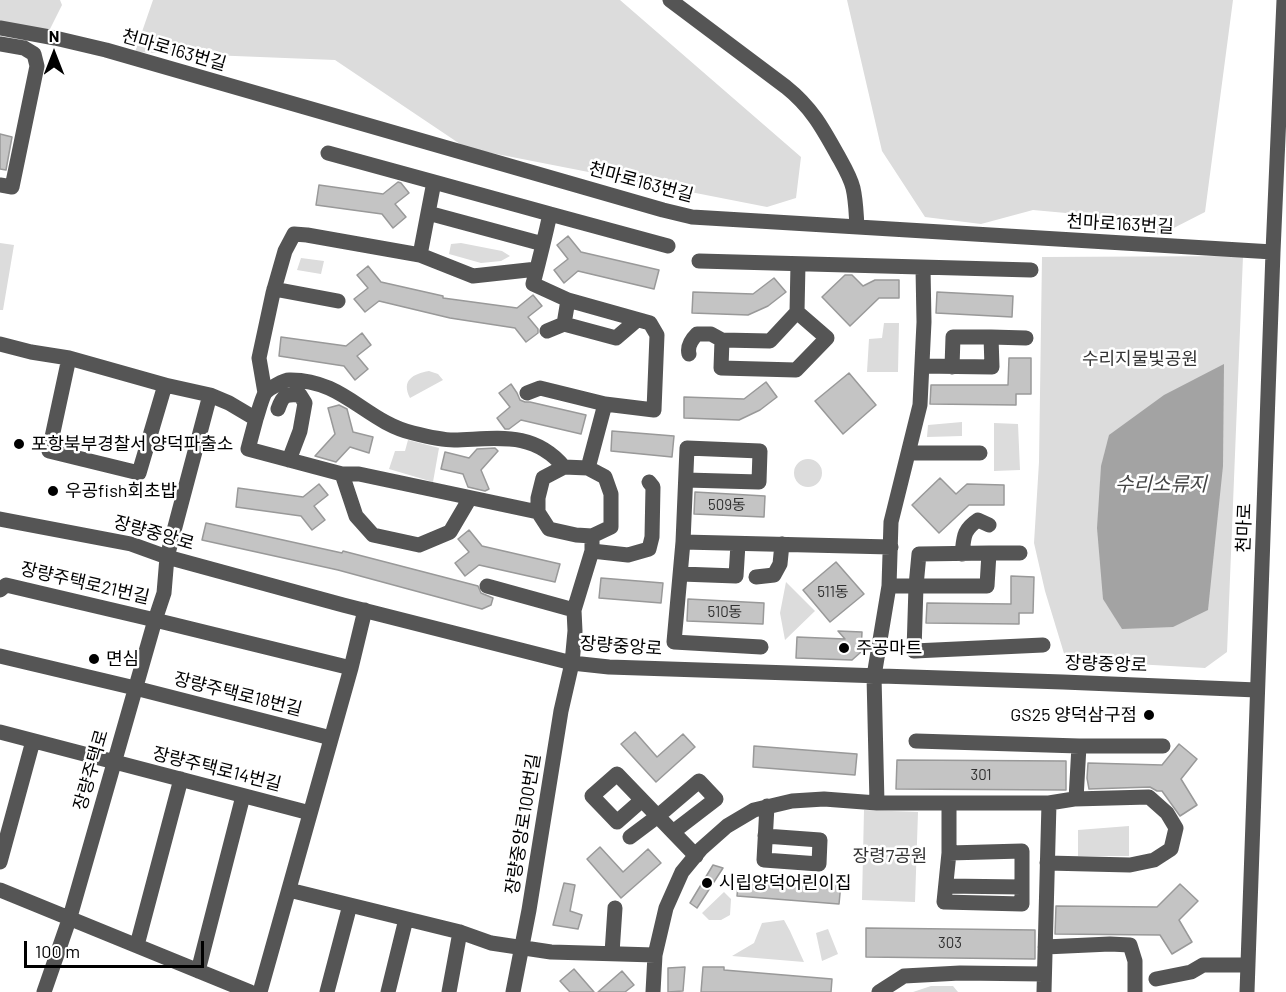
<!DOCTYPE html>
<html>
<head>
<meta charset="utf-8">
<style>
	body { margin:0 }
	#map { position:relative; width:1286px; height:992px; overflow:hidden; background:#fff; font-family:Barlow,sans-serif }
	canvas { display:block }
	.north { position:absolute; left:24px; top:24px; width:60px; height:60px; -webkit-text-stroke:4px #fff; paint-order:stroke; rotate:0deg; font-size:16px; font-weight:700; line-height:24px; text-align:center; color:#000 }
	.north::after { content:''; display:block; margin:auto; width:21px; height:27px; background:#000; clip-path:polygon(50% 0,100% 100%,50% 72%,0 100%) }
	.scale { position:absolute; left:24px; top:941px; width:180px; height:27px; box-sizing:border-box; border:3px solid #000; border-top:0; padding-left:8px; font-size:18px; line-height:21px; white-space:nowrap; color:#000; -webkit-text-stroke:4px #fff; paint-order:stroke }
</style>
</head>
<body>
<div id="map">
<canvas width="1286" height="992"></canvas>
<div class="north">N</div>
<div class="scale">100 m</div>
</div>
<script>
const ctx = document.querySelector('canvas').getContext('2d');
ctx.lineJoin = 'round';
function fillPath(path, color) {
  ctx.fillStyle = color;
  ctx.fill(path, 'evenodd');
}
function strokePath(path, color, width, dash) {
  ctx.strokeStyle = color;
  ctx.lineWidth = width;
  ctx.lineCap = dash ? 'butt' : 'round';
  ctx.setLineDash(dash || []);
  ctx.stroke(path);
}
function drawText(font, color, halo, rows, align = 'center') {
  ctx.font = font + ' Barlow,"Noto Sans KR",sans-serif';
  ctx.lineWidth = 5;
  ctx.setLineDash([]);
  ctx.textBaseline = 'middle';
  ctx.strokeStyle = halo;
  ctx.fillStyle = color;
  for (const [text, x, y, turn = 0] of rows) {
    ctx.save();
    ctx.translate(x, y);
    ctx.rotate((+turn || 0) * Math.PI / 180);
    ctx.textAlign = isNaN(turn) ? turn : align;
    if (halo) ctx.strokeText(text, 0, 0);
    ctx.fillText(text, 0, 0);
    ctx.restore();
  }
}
fillPath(new Path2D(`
	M0,0H60L62,5L46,37L0,28Z
	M153,0H620L801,157L796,198L767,207L466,148L335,60L135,52Z
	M847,0H1233L1205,212L1160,235L1088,215L1033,210L981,224L925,217L882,151Z
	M0,243L14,245L3,310H0Z
	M461,243L502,251L510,256L501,261L481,263L449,254L451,244Z
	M1243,256L1227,652L1205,668L1066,660L1045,591L1034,543L1039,462L1042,257Z
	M301,258L324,261L321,274L297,270Z
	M884,323H899L898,372H867L869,339L882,338Z
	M429,371L438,374L443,380L410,398C401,380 413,374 429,371Z
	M962,422V436L927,437L928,425Z
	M994,423L1018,424L1020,470L994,471Z
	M408,440L439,448L433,482L389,469L395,451H405Z
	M794 473a14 14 0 1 1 28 0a14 14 0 1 1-28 0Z
	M786,582L815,611L785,640L780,613Z
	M864,810L918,812L915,902L862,900Z
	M1129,826V856H1078V830Z
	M724,892L731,899L730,915L721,920H709L702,913Z
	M784,920L790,931L804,962L732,956L754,943L762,923Z
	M828,929L838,954L822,961L816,933Z
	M931,986H953L958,992H913Z`), '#dcdcdc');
fillPath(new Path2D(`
	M1224,364L1223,466L1208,610L1173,627L1122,629L1103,599L1097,528L1101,466L1109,435L1164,395Z`), '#a3a3a3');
const building = new Path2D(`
	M0,134L12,137L6,170L0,169Z
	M398,182L401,183L409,193L395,204L406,217L393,228L382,214L316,205L319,185L383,194Z
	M568,236L581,252L659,270L654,289L578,271L564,283L554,270L568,259L557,245Z
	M368,266L381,282L443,296V298L517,308L533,295L542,306L528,317L538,329V333L526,342L515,328L450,318L379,301L365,312L354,299L368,288L357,275Z
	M845,275H852L863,286L875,280H899V298H879L850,326L822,297Z
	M774,278L786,292L768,306L748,315L692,313L693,292L753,294Z
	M937,292L1013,296L1012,317L936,313Z
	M362,333L371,345L357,356L368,369L355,380L344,366L279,356L281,337L346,346Z
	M1009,358H1031V394H1016V405L930,404L931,385H1008Z
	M849,373L876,405L843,434L815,401Z
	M766,382L777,397L760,410L739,420L684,418V397L744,399Z
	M511,384L517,393L520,400L525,402H530L586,415L581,434L521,420L509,429H505L497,418L510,407L499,393Z
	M339,405L347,409L353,432L373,437L369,453L350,447L336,462L315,456L335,434L328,408Z
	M612,431L674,436L672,457L611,451Z
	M495,448L498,451L481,470L489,489L485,491L468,487L463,474L441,469L445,452L469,458L477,449Z
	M940,478L956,494L967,484L1004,485V505H969L939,533L912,505Z
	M319,484L328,495L314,506L325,520L312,530L301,516L236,507L238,488L303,497Z
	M695,492L765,496L764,517L694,514Z
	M206,523L342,553L343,551L478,586L481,593L493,598L491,605L482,609L338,570L202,540Z
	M469,530L482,546L560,564L555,582L479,565L465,576L455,563L469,552L458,539Z
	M836,562L864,594L830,622L803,590Z
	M1011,576L1034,577L1033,613H1019V624L926,623L927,603L1011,604Z
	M601,578L663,583L661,603L599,598Z
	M688,599L764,603L763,624L687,621Z
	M838,631L862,632L861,652L852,660L796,658L797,637L845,639Z
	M635,732L657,757L683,734L695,747L656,782L621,744Z
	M1179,744L1197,759L1181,779L1197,805L1180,816L1162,791H1157L1150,787L1089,789L1087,778L1088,763L1162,765Z
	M754,746L857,754L855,775L753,767Z
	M897,760L1066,761V790L896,789Z
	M600,847L623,872L648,849L661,863L621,898L587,859Z
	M713,865L723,868L697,908L690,903Z
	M739,875L841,883L839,904L737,896Z
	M564,883L575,885L570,911L582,915L578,929L553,925Z
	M1180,884L1198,901L1179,920L1192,942L1172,954L1160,935L1055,934L1056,906L1157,907Z
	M866,928L1035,930V959L866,957Z
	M685,967L683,991L668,992V968Z
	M703,967H724V970L832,979L831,992H701Z
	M574,969L594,992H570L560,981Z
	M622,971L634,985L625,992H598Z`);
fillPath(building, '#c4c4c4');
strokePath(building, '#999', 1.5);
strokePath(new Path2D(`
	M670,0L786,87C811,107 822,127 837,154C843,165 850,176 853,188C856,201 856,213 857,226
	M0,28L55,38L106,50L663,210L692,217L1273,252
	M0,44L24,48L34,54L37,66L12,187L0,185
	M328,153L434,182
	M550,214L668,246
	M543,244L428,213L434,182L550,214C545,237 539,261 533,284L568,300
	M420,255L473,276L537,269
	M699,261L1031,270
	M274,289L338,301
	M797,312L770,341L722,340L721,368L796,370L827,338L797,312L798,264
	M547,331L564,324
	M0,344L31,352L69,358L165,385L210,395L229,403L256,419L248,449L342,474
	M689,354C687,346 691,340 697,334H711L722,340
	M69,358L49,451L139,473L165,385
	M922,366L992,367L991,337L1026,338
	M952,367L953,337H991
	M265,393L259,358L273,293L285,251L294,234L307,235L420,255L428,213
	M527,393L540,388L605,404
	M278,409C283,395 285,394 300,395L305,403L300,431L289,460
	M256,419C258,413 262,398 265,393C268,389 284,380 289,380C343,379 366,422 413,433C425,436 441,440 454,440C496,439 533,430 564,467
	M908,453H980
	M564,467L588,468L605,477L611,494V527L592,536L576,535L549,529L538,512V498L543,478Z
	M588,468L605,404L654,410L657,335L650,323L568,300L564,324L616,338L637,320
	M470,498L450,532L419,545L373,535L356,516L342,474H359L538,512
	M0,519L131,544L167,557L343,605L572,663L609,667L1063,682L1257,690
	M683,542L687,448L760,451L759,482L686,480
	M592,551L628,555L649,549L652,537L653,487L649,482
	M989,553L987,586H916L919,554Z
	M989,553H1020
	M962,554C964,537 963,530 978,520L989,525
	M681,574L736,576L738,544
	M756,577L774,575L780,564L782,544
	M487,586L574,610
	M889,586H916L914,651L1043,645
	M0,590L6,585L155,620L351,668
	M761,647L674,642L683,542L891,547
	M0,656L135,688L331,738
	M0,732L310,813
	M916,741L1079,746
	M1076,799L1079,746H1163
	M642,800L617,822L592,796L617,774L696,856
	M877,803L874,676L889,586L891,522L920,405L924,322L923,268
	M765,836L820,840L819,864L764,860L767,806
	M630,837L658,816L699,781L716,799L673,832
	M949,853L944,902L1022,904V851L949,853V803
	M0,862L33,741
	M1047,863L1130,865L1154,860L1171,849L1176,828L1167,813L1149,797L1074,799L1049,803
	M946,886L1022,887
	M0,890L250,992
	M289,890L460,932L491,943L551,952L655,955
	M137,945L181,779
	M1045,947L1110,944L1130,945L1135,961V992
	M612,953L615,908
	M198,971L243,796
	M1156,979L1191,972L1203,965H1248
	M44,992L70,917L155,620L164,593L167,557L210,395
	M260,992L351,668L365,610
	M327,992L350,905
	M388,992L406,919
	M449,992L460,932
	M513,992L529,910L561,711L572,663L575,631L574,610L592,551V536
	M653,992L655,955L666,908L682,872L701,849L727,826L754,810L792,801L824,799L877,803H1049L1044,992
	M879,992L904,976L960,973L1044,974
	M1247,992L1273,252L1284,0`), '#555', 15);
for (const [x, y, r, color] of [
	[19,444,6,"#000"],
	[53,491,6,"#000"],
	[844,648,6,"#000"],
	[94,659,6,"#000"],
	[1149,715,6,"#000"],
	[707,883,6,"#000"]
]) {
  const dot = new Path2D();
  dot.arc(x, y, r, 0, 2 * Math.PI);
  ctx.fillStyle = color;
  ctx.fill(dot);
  strokePath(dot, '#fff', 2);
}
drawText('15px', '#313131', null, [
	["509동",727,505],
	["511동",833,592],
	["510동",725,612],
	["301",981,775],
	["303",950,943]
]);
drawText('18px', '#000', '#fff', [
	["천마로163번길",174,50,16],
	["천마로163번길",641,182,15],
	["천마로163번길",1120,224,3],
	["천마로",1244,528,-88],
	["장량중앙로",154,533,16],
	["장량주택로21번길",85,583,13],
	["장량중앙로",621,646,4],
	["장량중앙로",1106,664,2],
	["장량주택로18번길",238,694,14],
	["장량주택로14번길",217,769,14],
	["장량주택로",91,770,-74],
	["장량중앙로100번길",523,824,-81]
]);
drawText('18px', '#333', '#fff', [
	["수리지물빛공원",1140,359],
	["장령7공원",890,856]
]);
drawText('18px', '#000', '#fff', [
	["포항북부경찰서 양덕파출소",31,444],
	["우공fish회초밥",65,491],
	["주공마트",856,648],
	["면심",106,659],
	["GS25 양덕삼구점",1137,715,"right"],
	["시립양덕어린이집",719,883]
], 'left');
drawText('italic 20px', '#444', '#fff', [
	["수리소류지",1161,484]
]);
</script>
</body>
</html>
